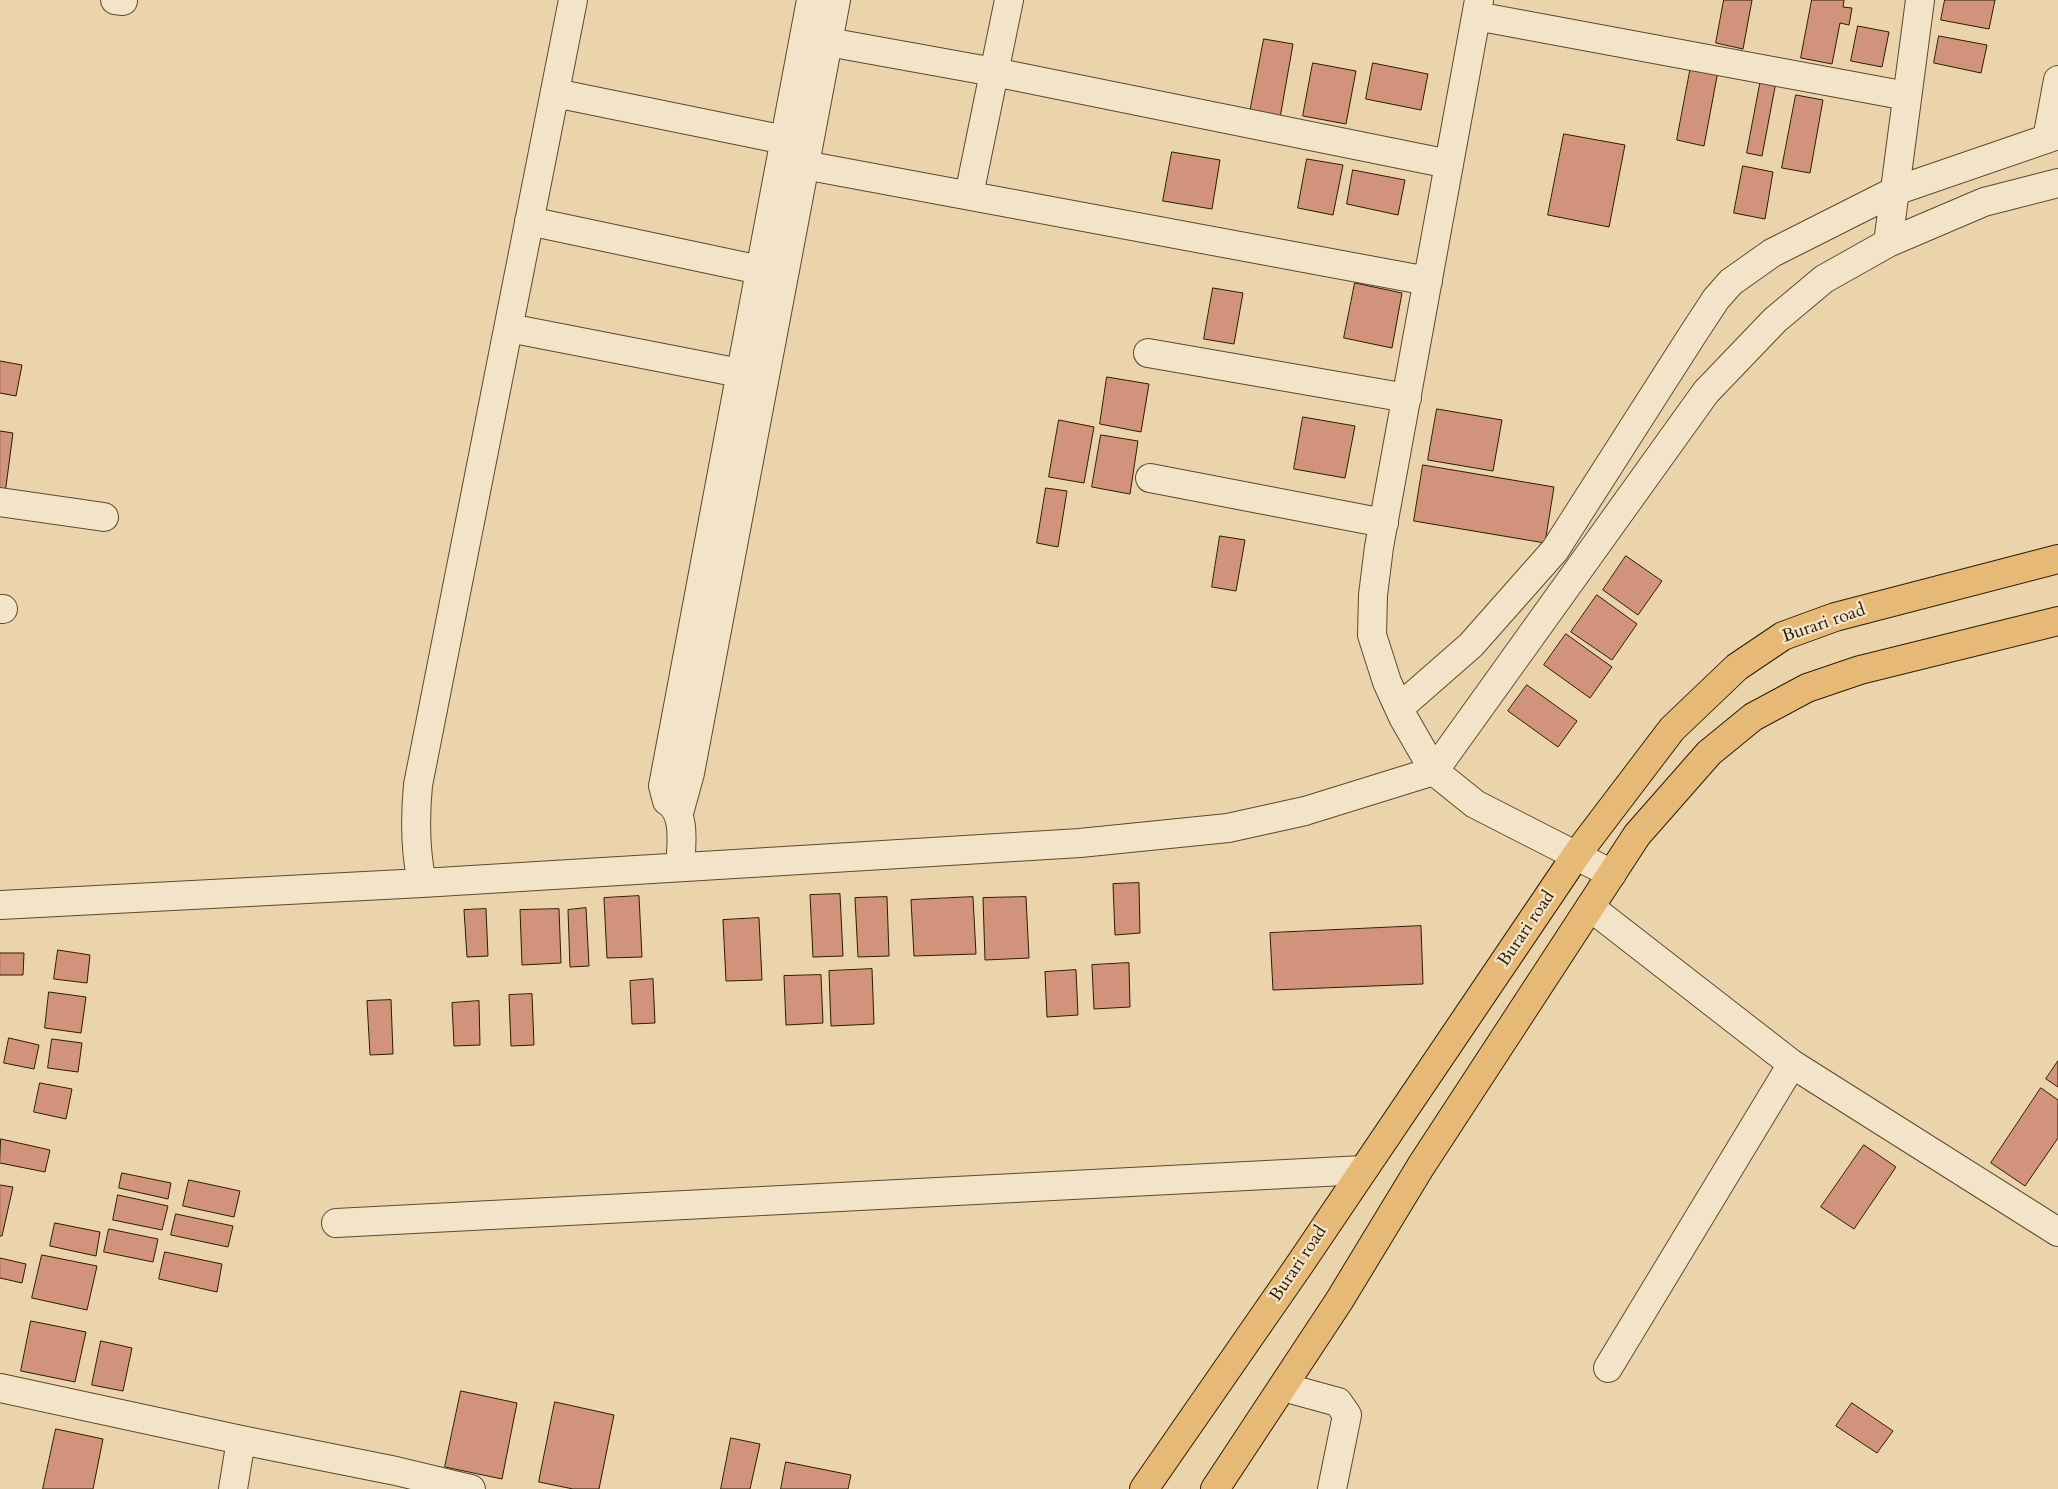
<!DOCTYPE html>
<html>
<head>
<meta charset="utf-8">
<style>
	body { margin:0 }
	canvas { display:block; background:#ebd4ac }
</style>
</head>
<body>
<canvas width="2058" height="1489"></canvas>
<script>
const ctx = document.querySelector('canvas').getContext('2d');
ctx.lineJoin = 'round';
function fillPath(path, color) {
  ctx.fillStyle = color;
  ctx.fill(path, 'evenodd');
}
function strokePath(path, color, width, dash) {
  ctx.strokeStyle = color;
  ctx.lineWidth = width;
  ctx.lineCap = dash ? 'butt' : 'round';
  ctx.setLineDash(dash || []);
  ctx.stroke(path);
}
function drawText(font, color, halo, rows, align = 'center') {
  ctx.font = font + ' Cardo,serif';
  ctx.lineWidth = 4.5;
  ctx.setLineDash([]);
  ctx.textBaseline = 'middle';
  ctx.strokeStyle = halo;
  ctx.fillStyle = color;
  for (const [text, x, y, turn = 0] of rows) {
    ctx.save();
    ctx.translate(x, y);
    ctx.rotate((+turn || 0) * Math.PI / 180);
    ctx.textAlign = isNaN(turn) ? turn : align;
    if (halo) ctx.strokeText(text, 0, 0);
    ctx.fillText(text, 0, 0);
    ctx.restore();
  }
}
const building = new Path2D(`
	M1724,0H1752L1743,49L1716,43Z
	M1812,0H1844L1843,7L1852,8L1849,25L1840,23L1832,64L1801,58Z
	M1945,0H1995L1989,29L1941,20Z
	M1858,26L1889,32L1882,67L1851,61Z
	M1939,36L1987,45L1981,73L1934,63Z
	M1264,39L1293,44L1280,118L1250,112Z
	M1313,63L1356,71L1346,124L1303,116Z
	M1373,63L1428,74L1421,110L1366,99Z
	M1691,66L1718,71L1704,146L1677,140Z
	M1761,79L1776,82L1762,156L1747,153Z
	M1796,95L1823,100L1810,173L1782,168Z
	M1564,134L1625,145L1609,227L1548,215Z
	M1172,152L1220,160L1212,209L1163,201Z
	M1307,159L1343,165L1333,215L1298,208Z
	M1743,166L1773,172L1765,219L1734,213Z
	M1353,170L1405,180L1398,215L1347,204Z
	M1355,283L1402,293L1392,348L1344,338Z
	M1213,288L1243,293L1234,344L1204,339Z
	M0,361L22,365L16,396L0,393Z
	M1107,377L1149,384L1141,432L1100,424Z
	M1437,409L1502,420L1493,471L1428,460Z
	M1303,417L1355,426L1345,478L1294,469Z
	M1059,420L1094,427L1084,483L1049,477Z
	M0,431L13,433L5,494L0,493Z
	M1101,435L1138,441L1130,494L1092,487Z
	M1423,465L1554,487L1545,543L1414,521Z
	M1046,488L1067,491L1058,547L1037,543Z
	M1220,536L1245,540L1236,591L1212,587Z
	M1626,556L1662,581L1638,615L1603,590Z
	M1597,595L1637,624L1612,660L1571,632Z
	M1566,634L1612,667L1590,698L1544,665Z
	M1527,685L1577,721L1558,747L1508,711Z
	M1139,883L1140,933L1115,935L1113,884Z
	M840,894L843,956L813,957L810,895Z
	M639,896L642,957L607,958L604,898Z
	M887,897L889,956L858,957L855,898Z
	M973,897L976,954L914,956L911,900Z
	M1026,897L1029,958L985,960L983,898Z
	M586,908L589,966L570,967L568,910Z
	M486,909L488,956L467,957L464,910Z
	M559,909L561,963L522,965L520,910Z
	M759,918L762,980L726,981L723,920Z
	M1421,926L1423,984L1273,990L1270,933Z
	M58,950L90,955L87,983L54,979Z
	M0,953H24L23,975H0Z
	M1129,963L1130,1007L1094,1009L1092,965Z
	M872,969L874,1024L831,1026L829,971Z
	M1076,970L1078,1015L1047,1017L1045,972Z
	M821,975L823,1023L786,1025L784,976Z
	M653,979L655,1023L632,1024L630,981Z
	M49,992L86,997L81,1033L45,1028Z
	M532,994L534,1045L511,1046L509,995Z
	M391,1000L393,1054L370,1055L367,1001Z
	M479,1001L480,1045L454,1046L452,1003Z
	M9,1038L39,1045L34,1069L4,1063Z
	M52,1039L82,1043L78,1072L48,1068Z
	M2058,1061V1087L2046,1079Z
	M40,1083L72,1089L66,1119L34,1112Z
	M2041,1088L2058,1100V1138L2025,1186L1991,1163Z
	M1,1139L50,1150L45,1172L0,1163Z
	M1864,1145L1896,1167L1854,1229L1821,1207Z
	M122,1173L171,1183L168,1199L119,1188Z
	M189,1180L240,1191L234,1217L183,1206Z
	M0,1185L13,1187L2,1236H0Z
	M118,1195L168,1206L162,1230L113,1220Z
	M176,1214L233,1226L228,1247L171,1235Z
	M55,1223L100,1232L96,1256L50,1246Z
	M109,1229L158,1239L153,1262L104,1252Z
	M165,1252L222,1264L217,1292L159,1279Z
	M42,1255L97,1266L87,1310L32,1298Z
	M0,1258L26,1264L22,1283L0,1278Z
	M31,1321L86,1332L75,1382L21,1371Z
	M101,1341L132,1348L123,1391L92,1385Z
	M461,1391L517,1403L502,1479L445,1467Z
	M555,1402L614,1415L599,1489H573L539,1482Z
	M1852,1403L1893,1431L1877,1453L1836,1426Z
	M56,1429L103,1439L93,1489H43Z
	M731,1438L760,1444L750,1489H721Z
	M786,1462L851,1475L848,1489H781Z`);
fillPath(building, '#d1937b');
strokePath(building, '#2c1c05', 1);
const minor = new Path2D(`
	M115,0L123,1
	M1479,0L1379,547L1373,595L1372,635L1387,682L1403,717L1434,771L1475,804L1612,874
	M1476,16L1907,96
	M828,42L994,72L1449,164
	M555,93L785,140
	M2047,139L2058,80
	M804,165L1428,281
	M969,195L1009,0
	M529,221L760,270
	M1888,243L1920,0
	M509,328L740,373
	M1148,353L1407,398
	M1150,478L1384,523
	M0,502L104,517
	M0,609H3
	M1399,708L1471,645L1555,550L1693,334L1716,299L1731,282L1772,253L1895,191L2058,135
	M679,813L690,773L836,0
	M680,867C681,847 687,813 667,801L663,786L811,0
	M422,883C415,851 415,817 418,785L573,0
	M0,905L422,883L1080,843L1228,828L1305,811L1434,771L1706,392L1775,320L1824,279L1888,243L1984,202L2058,183
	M1590,907L1792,1064L2058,1232
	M336,1223L1363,1170
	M1608,1368L1792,1064
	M1283,1387L1338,1402L1347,1415L1332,1489
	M0,1388L241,1440L396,1471L471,1489
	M233,1489L241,1440`);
const major = new Path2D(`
	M1144,1489L1298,1267L1577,854L1672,729L1737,667L1783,636L1835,617L2058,559
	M1215,1489L1339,1301L1421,1166L1637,835L1709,753L1753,717L1807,688L1860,670L2058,621`);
strokePath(minor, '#5c4a2f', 30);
strokePath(major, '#2c1c05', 30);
strokePath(minor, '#f2e3c9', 28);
strokePath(major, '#e6ba76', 28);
drawText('18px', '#2c1c05', '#f2e3c9', [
	["Burari road",1824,624,-19],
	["Burari road",1527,929,-56],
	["Burari road",1299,1264,-56]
]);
</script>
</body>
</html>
